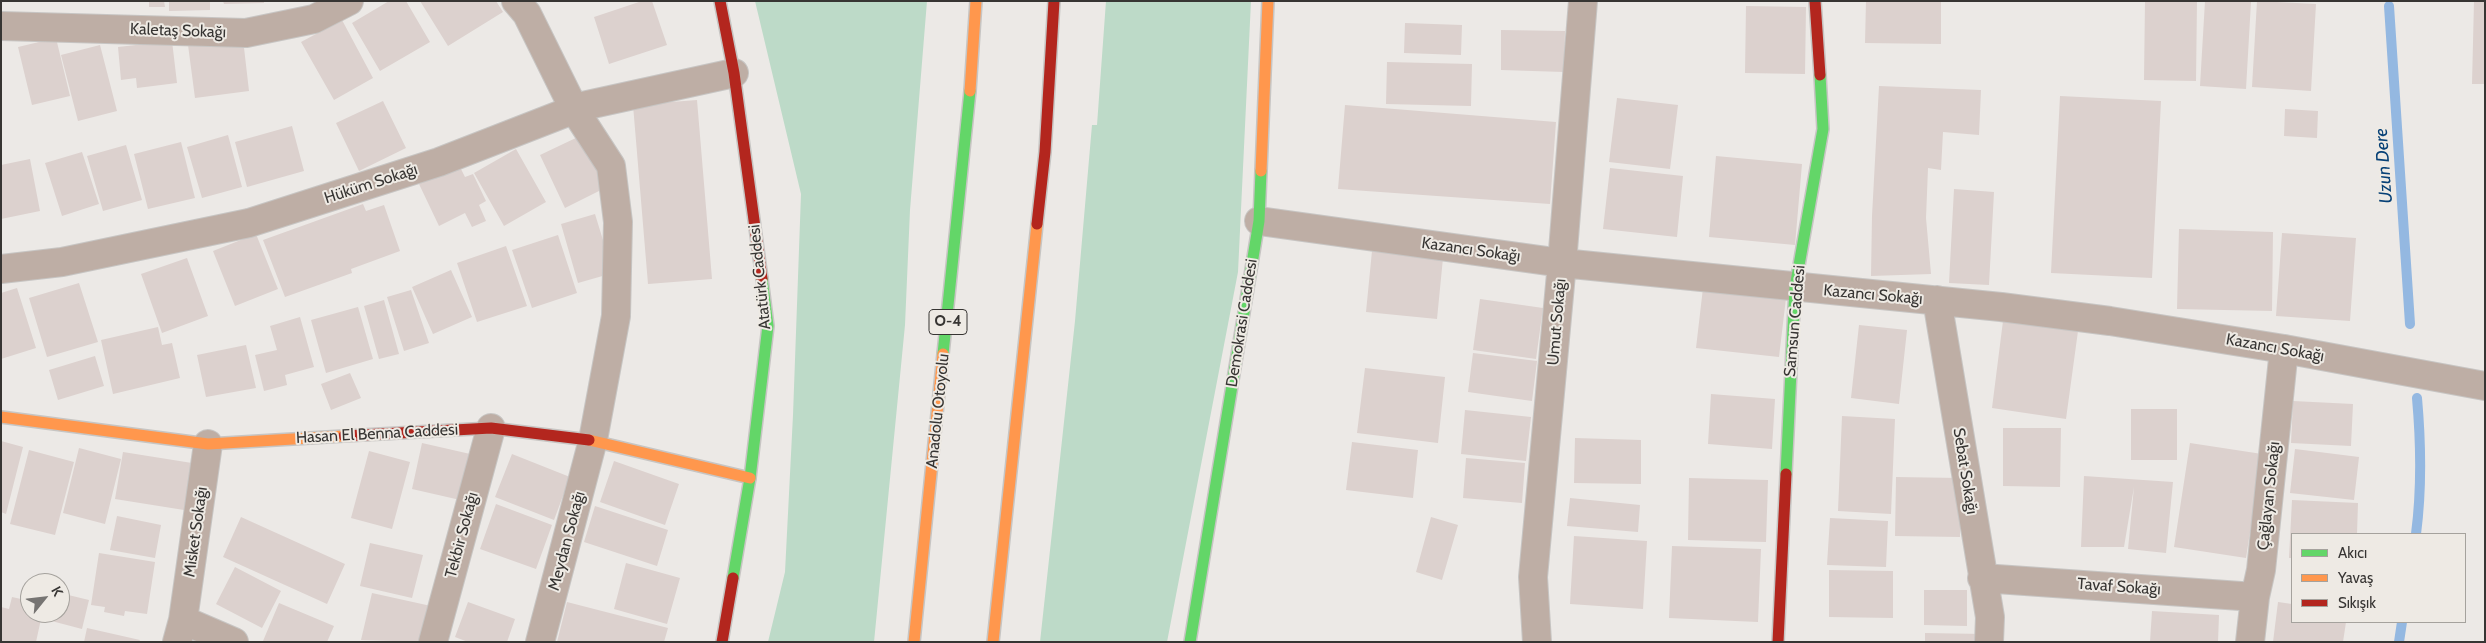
<!DOCTYPE html>
<html>
<head>
<meta charset="utf-8">
<style>
	body { margin:0 }
	#map { position:relative; width:2486px; height:643px; overflow:hidden; background:#ece9e6; font-family:Cabin,sans-serif }
	canvas { display:block }
	.frame { position:absolute; inset:0; border:2px solid #373533; pointer-events:none }
	.legend { position:absolute; left:2291px; top:533px; width:175px; height:90px; box-sizing:border-box; background:#eeeae4; border:1px solid #a5a29d; margin:0; padding:6px 9px; list-style:none; font-size:15px; color:#373533 }
	.legend li { display:flex; align-items:center; gap:10px; height:25px }
	.legend b { width:25px; border:1px solid #a5a29d }
	.north { position:absolute; left:20px; top:573px; width:50px; height:50px; box-sizing:border-box; background:#eeeae4; border:1px solid #a5a29d; border-radius:50%; rotate:61deg; font-size:14px; font-weight:700; line-height:20px; text-align:center; color:#373533 }
	.north::after { content:''; display:block; margin:auto; width:18px; height:22px; background:#767472; clip-path:polygon(50% 0,100% 100%,50% 72%,0 100%) }
</style>
</head>
<body>
<div id="map">
<canvas width="2486" height="643"></canvas>
<div class="frame"></div>
<ul class="legend">
<li><b style="height:6px;background:#63d668"></b>Akıcı</li>
<li><b style="height:6px;background:#ff974d"></b>Yavaş</li>
<li><b style="height:6px;background:#b3261e"></b>Sıkışık</li>
</ul>
<div class="north">K</div>
</div>
<script>
const ctx = document.querySelector('canvas').getContext('2d');
ctx.lineJoin = 'round';
function fillPath(path, color) {
  ctx.fillStyle = color;
  ctx.fill(path, 'evenodd');
}
function strokePath(path, color, width, dash) {
  ctx.strokeStyle = color;
  ctx.lineWidth = width;
  ctx.lineCap = dash ? 'butt' : 'round';
  ctx.setLineDash(dash || []);
  ctx.stroke(path);
}
function drawText(font, color, halo, rows, align = 'center') {
  ctx.font = font + ' Cabin,sans-serif';
  ctx.lineWidth = 4;
  ctx.setLineDash([]);
  ctx.textBaseline = 'middle';
  ctx.strokeStyle = halo;
  ctx.fillStyle = color;
  for (const [text, x, y, turn = 0] of rows) {
    ctx.save();
    ctx.translate(x, y);
    ctx.rotate((+turn || 0) * Math.PI / 180);
    ctx.textAlign = isNaN(turn) ? turn : align;
    if (halo) ctx.strokeText(text, 0, 0);
    ctx.fillText(text, 0, 0);
    ctx.restore();
  }
}
fillPath(new Path2D(`
	M755,1H927L910,210L905,325L874,642H768L785,572L793,415L801,194Z
	M1106,1H1251L1238,272L1167,642H1040L1075,321L1092,125H1097Z`), '#bddac8');
strokePath(new Path2D(`
	M2389,6L2410,324
	M2416,534C2422,488 2421,443 2417,398
	M2399,642L2402,622`), '#94b8e1', 10);
fillPath(new Path2D(`
	M149,1H164L165,7H149Z
	M169,1H210V10L169,11Z
	M223,1H264V3L224,4Z
	M389,1H406L430,42L380,71L352,23Z
	M420,1H496L503,12L448,46Z
	M642,1H652L667,45L609,64L594,17Z
	M1866,1H1941V44L1865,43Z
	M2145,1H2197L2196,81L2144,80Z
	M2205,1L2251,2L2246,89L2200,86Z
	M2257,1L2316,4L2311,91L2252,87Z
	M2474,1H2485V84H2472Z
	M1746,6L1806,7L1805,74L1745,73Z
	M342,20L373,78L334,100L301,42Z
	M1405,23L1462,25L1461,55L1404,53Z
	M1501,30L1565,31L1564,72L1501,70Z
	M56,38L70,96L32,105L18,47Z
	M243,39L249,91L195,98L188,45Z
	M172,41L177,83L137,88L136,78L121,80L118,47Z
	M100,45L117,111L78,121L61,55Z
	M1387,62L1472,64L1471,106L1386,104Z
	M1879,86L1981,90L1979,135L1943,132L1941,170L1928,168L1926,218L1931,274L1871,276L1872,216Z
	M2060,96L2161,101L2152,278L2051,273Z
	M1617,98L1678,105L1670,169L1609,162Z
	M697,100L712,279L648,284L633,105Z
	M383,101L406,148L359,171L336,123Z
	M1345,105L1556,122L1550,204L1338,189Z
	M2285,109L2318,111L2317,138L2284,136Z
	M292,126L304,171L247,187L235,142Z
	M228,135L242,187L202,198L187,147Z
	M580,136L605,188L565,208L540,155Z
	M181,142L195,198L148,209L134,154Z
	M126,145L142,200L103,211L87,156Z
	M516,149L546,202L504,226L474,173Z
	M82,152L99,204L62,216L45,163Z
	M1716,156L1802,164L1795,245L1709,237Z
	M30,159L40,211L1,219V165Z
	M459,165L465,177L473,174L486,201L479,205L486,221L472,227L465,213L439,226L419,184Z
	M1610,168L1683,176L1677,237L1603,229Z
	M1954,189L1994,192L1989,285L1949,283Z
	M363,204L366,211L384,205L400,251L351,269L352,273L285,297L263,240Z
	M595,214L613,273L578,283L561,224Z
	M2179,229L2273,232L2272,311L2177,309Z
	M2282,233L2356,238L2350,321L2276,316Z
	M256,234L278,289L235,306L213,251Z
	M558,235L577,293L532,308L512,250Z
	M506,246L527,306L477,322L457,263Z
	M1372,251L1443,258L1437,319L1366,312Z
	M187,258L208,316L162,333L141,274Z
	M451,270L472,317L433,334L412,287Z
	M79,283L98,342L47,357L29,298Z
	M17,288L36,348L1,359V293Z
	M1703,288L1786,298L1779,357L1696,348Z
	M411,290L429,343L404,351L387,297Z
	M1480,299L1543,308L1536,359L1473,350Z
	M384,300L399,354L379,359L364,306Z
	M358,307L373,359L326,373L311,320Z
	M300,317L314,367L285,375L287,385L264,391L255,355L277,350L270,326Z
	M2003,321L2078,331L2066,419L1992,408Z
	M1859,325L1907,330L1899,404L1851,398Z
	M158,327L162,345L172,343L180,378L113,394L101,340Z
	M246,345L256,388L206,397L197,355Z
	M1473,353L1537,361L1532,401L1468,392Z
	M95,356L104,386L58,400L49,370Z
	M1365,368L1445,377L1438,443L1357,433Z
	M350,373L361,398L331,410L321,384Z
	M1711,394L1775,399L1772,449L1708,444Z
	M2293,401L2353,404L2351,446L2291,443Z
	M2131,409H2177V460H2131Z
	M1465,410L1531,417L1526,461L1461,454Z
	M1842,416L1895,419L1891,514L1838,511Z
	M2003,428H2061L2060,487L2003,486Z
	M1575,438L1641,440V484L1574,483Z
	M1,441L23,447L6,514L1,512Z
	M1352,442L1418,450L1413,498L1346,490Z
	M422,443L479,456L469,502L412,489Z
	M2190,443L2262,454L2246,558L2174,547Z
	M79,448L121,459L105,524L63,513Z
	M2295,449L2359,457L2354,500L2290,493Z
	M29,450L74,462L55,535L10,524Z
	M369,451L410,462L392,529L351,518Z
	M123,452L192,463L184,510L115,499Z
	M512,454L570,477L554,520L495,497Z
	M1466,458L1525,463L1522,503L1463,498Z
	M614,461L679,484L665,525L600,502Z
	M2084,476L2173,482L2166,553L2128,549L2134,487L2124,547H2081Z
	M1896,477L1960,478V537L1895,536Z
	M1689,478L1768,480L1766,542L1688,540Z
	M1570,498L1640,505L1638,532L1567,526Z
	M2292,500L2358,503L2357,534H2292V558H2289Z
	M496,504L552,525L536,569L480,549Z
	M595,506L668,530L657,566L584,542Z
	M117,516L161,525L155,558L110,550Z
	M241,517L345,564L327,604L223,557Z
	M1431,517L1458,525L1442,580L1416,572Z
	M1830,518L1888,521L1886,567L1827,565Z
	M1574,536L1647,541L1643,609L1570,604Z
	M370,543L423,555L412,598L360,586Z
	M1672,546L1761,549L1758,622L1669,618Z
	M99,553L155,562L147,614L125,611L124,616L104,612L105,607L91,605Z
	M626,563L680,578L667,624L614,609Z
	M235,567L281,591L262,628L216,604Z
	M1829,570L1893,571V618L1829,617Z
	M1924,590H1967V626L1924,625Z
	M60,593L89,600L82,629L44,619L46,613H60Z
	M372,593L431,606L424,642L361,640Z
	M12,597L30,601V617L41,619L36,642H1V607L9,609Z
	M468,602L515,619L507,642H468L455,637Z
	M567,602L668,628L664,642H557Z
	M2278,602L2292,604V622H2346L2343,642H2273Z
	M279,603L334,626L327,642L263,641Z
	M2152,611L2219,615L2218,642H2150Z
	M87,628L140,640L139,642H84Z
	M1925,633L1984,634V642H1925Z`), '#dcd1ce');
const street = new Path2D(`
	M516,1L527,14L574,109L611,166L618,222L616,316L593,440L540,642
	M1,26L246,33L314,19L349,1
	M1259,221L1562,263L2001,307L2110,321L2284,349L2485,386
	M1,269L62,262L249,223L439,162L583,106L734,73
	M1937,300L1990,617L1989,642
	M1982,578L2255,597
	M183,620L234,642
	M177,642L183,620L208,444
	M433,642L491,428
	M1537,642L1533,577L1562,263L1583,1
	M2250,642L2255,597L2261,570L2284,349`);
const fast = new Path2D(`
	M943,354L970,91
	M1786,474L1795,288L1823,129L1820,75
	M733,578L750,478L768,326L762,279
	M1190,642L1259,221L1261,171`);
const slow = new Path2D(`
	M970,91L976,1
	M1261,171L1268,1
	M1,417L208,444L344,436
	M589,440L750,478
	M914,642L943,354
	M993,642L1037,224`);
const jam = new Path2D(`
	M720,1L734,73L762,279
	M1815,1L1820,75
	M1037,224L1045,152L1054,1
	M344,436L491,428L589,440
	M722,642L733,578
	M1778,642L1786,474`);
strokePath(street, '#c7c5c3', 30);
strokePath(fast, '#c7c5c3', 14);
strokePath(slow, '#c7c5c3', 14);
strokePath(jam, '#c7c5c3', 14);
strokePath(street, '#beaea5', 28);
strokePath(fast, '#63d668', 11);
strokePath(slow, '#ff974d', 11);
strokePath(jam, '#b3261e', 11);
for (const [x, y, w] of [
	[948,322,38]
]) {
  const box = new Path2D();
  box.roundRect(x - w / 2, y - 12.5, w, 25, 4);
  ctx.fillStyle = '#eeeae4';
  ctx.fill(box);
  strokePath(box, '#373533', 1);
}
drawText('bold 15px', '#373533', null, [
	["O-4",948,322]
]);
drawText('16px', '#373533', '#eeeae4', [
	["Kaletaş Sokağı",178,31,2],
	["Hüküm Sokağı",371,184,-18],
	["Kazancı Sokağı",1471,250,8],
	["Atatürk Caddesi",760,277,-96],
	["Kazancı Sokağı",1873,295,5],
	["Samsun Caddesi",1795,321,-85],
	["Umut Sokağı",1557,322,-85],
	["Demokrasi Caddesi",1242,323,-81],
	["Kazancı Sokağı",2275,348,10],
	["Anadolu Otoyolu",938,411,-84],
	["Hasan El Benna Caddesi",377,434,-3],
	["Sebat Sokağı",1965,471,81],
	["Çağlayan Sokağı",2269,496,-84],
	["Misket Sokağı",196,532,-82],
	["Tekbir Sokağı",462,535,-75],
	["Meydan Sokağı",567,541,-75],
	["Tavaf Sokağı",2119,587,4]
]);
drawText('italic 18px', '#064076', '#eeeae4', [
	["Uzun Dere",2384,166,-94]
]);
</script>
</body>
</html>
